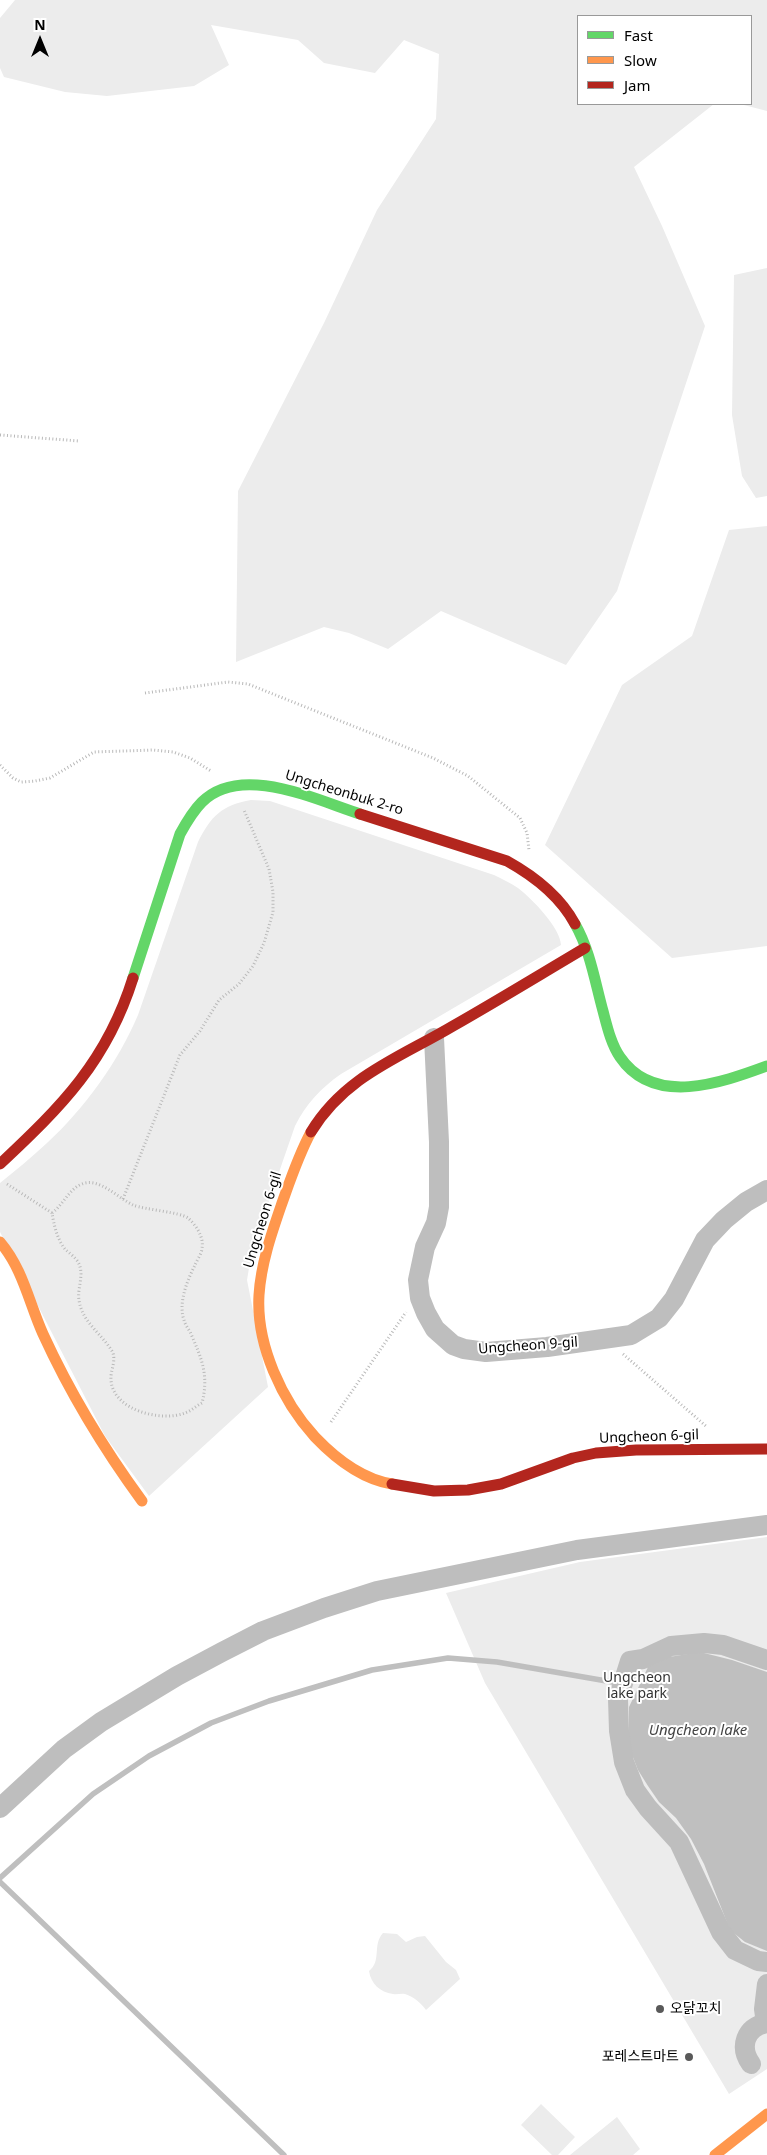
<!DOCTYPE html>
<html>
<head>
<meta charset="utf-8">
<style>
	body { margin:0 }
	#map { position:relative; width:767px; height:2155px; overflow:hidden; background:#fff; font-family:"Noto Sans",sans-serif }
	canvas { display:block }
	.legend { position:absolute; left:577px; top:15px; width:175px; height:90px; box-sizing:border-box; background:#fff; border:1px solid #999; margin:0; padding:6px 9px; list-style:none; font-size:15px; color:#000 }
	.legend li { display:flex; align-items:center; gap:10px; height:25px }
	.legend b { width:25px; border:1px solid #999 }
	.north { position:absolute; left:15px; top:15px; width:50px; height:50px; -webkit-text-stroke:4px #fff; paint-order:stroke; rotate:0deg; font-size:14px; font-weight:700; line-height:20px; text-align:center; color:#000 }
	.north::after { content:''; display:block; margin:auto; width:18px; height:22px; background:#000; clip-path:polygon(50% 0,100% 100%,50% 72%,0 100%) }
</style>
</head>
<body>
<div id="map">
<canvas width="767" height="2155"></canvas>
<ul class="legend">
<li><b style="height:6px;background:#63d668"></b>Fast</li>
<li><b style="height:6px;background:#ff974d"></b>Slow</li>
<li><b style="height:6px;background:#b3261e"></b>Jam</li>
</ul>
<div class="north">N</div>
</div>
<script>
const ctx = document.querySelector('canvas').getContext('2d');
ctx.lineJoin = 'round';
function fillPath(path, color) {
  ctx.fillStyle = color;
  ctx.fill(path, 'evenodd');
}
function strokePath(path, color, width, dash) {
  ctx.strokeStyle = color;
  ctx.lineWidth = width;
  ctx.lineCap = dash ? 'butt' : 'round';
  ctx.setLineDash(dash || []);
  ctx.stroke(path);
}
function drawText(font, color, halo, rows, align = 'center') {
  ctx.font = font + ' "Noto Sans","Noto Sans KR",sans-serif';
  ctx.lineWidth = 4;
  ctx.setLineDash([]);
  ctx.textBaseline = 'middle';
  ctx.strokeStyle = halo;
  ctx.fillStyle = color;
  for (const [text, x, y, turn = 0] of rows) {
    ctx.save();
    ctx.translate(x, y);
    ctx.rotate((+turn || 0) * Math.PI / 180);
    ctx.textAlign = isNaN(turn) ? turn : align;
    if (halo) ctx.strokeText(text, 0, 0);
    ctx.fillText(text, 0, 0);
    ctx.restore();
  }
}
fillPath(new Path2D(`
	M15,0H767V111L740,104H751V16H578V104H714L634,167L662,226L705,326L617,591L566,665L441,611L388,649L349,633L324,627L236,662L238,491L324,323L377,210L436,119L439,54L404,40L375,73L324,63L298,40L211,25L229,65L194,86L107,96L65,92L4,77L0,68V18Z
	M767,268V496L756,498L742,476L732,415L734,275Z
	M767,526V946L672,958L545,845L622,685L692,636L729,530Z
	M251,800L270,801L494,875C502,879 511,883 518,888C532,899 560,927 561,945L341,1074C321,1088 306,1104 295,1126L252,1250L247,1280L268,1387L149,1496L105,1436L0,1232V1183C16,1170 32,1157 47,1143C85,1108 118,1062 138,1015L198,842C211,816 222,805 251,800Z
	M767,1537V2069L729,2094L485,1683L446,1593L580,1562Z
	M383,1933L397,1934L406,1942L417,1937L425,1936L446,1962L456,1970L460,1979L426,2010C421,2003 414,1997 405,1994C401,1993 397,1995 393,1994C380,1992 371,1984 369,1971C382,1961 372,1945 383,1933Z
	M541,2104L575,2137L558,2155H552L521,2125Z
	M617,2117L640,2149L633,2155H570Z`), '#ececec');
fillPath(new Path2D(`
	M700,1652L732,1660L767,1672V1951L745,1942L730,1930L704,1864L691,1839L676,1818L659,1802L648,1786L638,1770L629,1747V1707L648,1667L669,1657Z`), '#bfbfbf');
strokePath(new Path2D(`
	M0,1878L93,1794L149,1756L211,1723L269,1701L372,1670L448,1658L497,1662L618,1683
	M0,1882L284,2155`), '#bfbfbf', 5.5);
strokePath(new Path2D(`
	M0,435L79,441
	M145,693L228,682L248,684L433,758L468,776L520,818L527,833L529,850
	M0,765L13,778L21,782L35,781L50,778L94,752L153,750L173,752L190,758L211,771
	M7,1184L52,1213C54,1225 57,1239 65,1249C69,1253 75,1257 78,1262C85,1274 77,1288 79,1300C82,1322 101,1333 112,1351C117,1360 110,1371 111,1380C113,1411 162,1422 185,1413C191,1411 196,1406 202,1403C209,1376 202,1359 191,1334C189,1329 185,1325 184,1320C178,1303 187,1281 195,1265C197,1260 202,1253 202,1248C204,1237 196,1225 188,1218C180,1212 146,1210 133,1205C118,1198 99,1177 82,1184C69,1189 63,1205 52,1213
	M123,1199L180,1055L200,1031L219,1000L239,984L253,966L264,943L273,912V892L269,869L244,810
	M623,1354L707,1427
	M331,1422L406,1312`), '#b9b9b9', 3, [1, 2.5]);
strokePath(new Path2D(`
	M434,1038L439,1142V1207L436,1223L425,1247L418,1280L420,1298L426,1313L435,1329L453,1345L464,1349L486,1352L547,1347L631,1335L659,1318L674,1299L705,1240L724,1220L746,1202L767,1190
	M767,1660L723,1645L704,1643L671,1646L643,1659L630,1661L618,1699L619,1731L624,1762L635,1790L648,1808L679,1842L721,1932L735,1950L758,1961L767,1962
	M0,1808L64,1749L101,1722L177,1676L222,1652L263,1631L324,1608L377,1591L577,1550L767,1525
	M766,2023L764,2009L767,1984
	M751,2064C739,2047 745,2027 767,2023`), '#bebebe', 20);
strokePath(new Path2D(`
	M575,924C590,950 595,982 603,1011C607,1026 611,1044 620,1057C654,1107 721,1083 767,1066
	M133,978L180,834C186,823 192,812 202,802C241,763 316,800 360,814`), '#63d668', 11);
strokePath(new Path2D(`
	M311,1132C298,1156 290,1181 281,1206C271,1235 261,1264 259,1295C256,1345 282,1401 315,1437C336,1459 361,1479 392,1484
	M0,1242C23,1269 29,1303 43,1334C70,1393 104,1449 142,1501
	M715,2155L767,2114`), '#ff974d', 11);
strokePath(new Path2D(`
	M360,814L507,861C534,876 560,896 575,924
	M311,1132C345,1076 399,1058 453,1026C497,1001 541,974 585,948
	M0,1164C62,1106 107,1061 133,978
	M392,1484L434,1491L468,1490L501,1484L573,1458L596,1453L636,1450L767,1449`), '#b3261e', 11);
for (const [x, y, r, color] of [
	[660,2009,5,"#595959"],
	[689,2057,5,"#595959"]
]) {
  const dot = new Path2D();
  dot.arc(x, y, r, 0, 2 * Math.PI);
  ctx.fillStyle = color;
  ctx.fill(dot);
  strokePath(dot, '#fff', 2);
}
drawText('14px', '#000', '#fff', [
	["Ungcheonbuk 2-ro",344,793,17],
	["Ungcheon 6-gil",263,1220,-73],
	["Ungcheon 9-gil",528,1346,-4],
	["Ungcheon 6-gil",649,1437,-2]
]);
drawText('14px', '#333', '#fff', [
	["Ungcheon",637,1678],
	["lake park",637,1694]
]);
drawText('14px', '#000', '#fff', [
	["오닭꼬치",670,2009],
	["포레스트마트",679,2057,"right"]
], 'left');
drawText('italic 15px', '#444', '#fff', [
	["Ungcheon lake",698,1731]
]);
</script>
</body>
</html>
